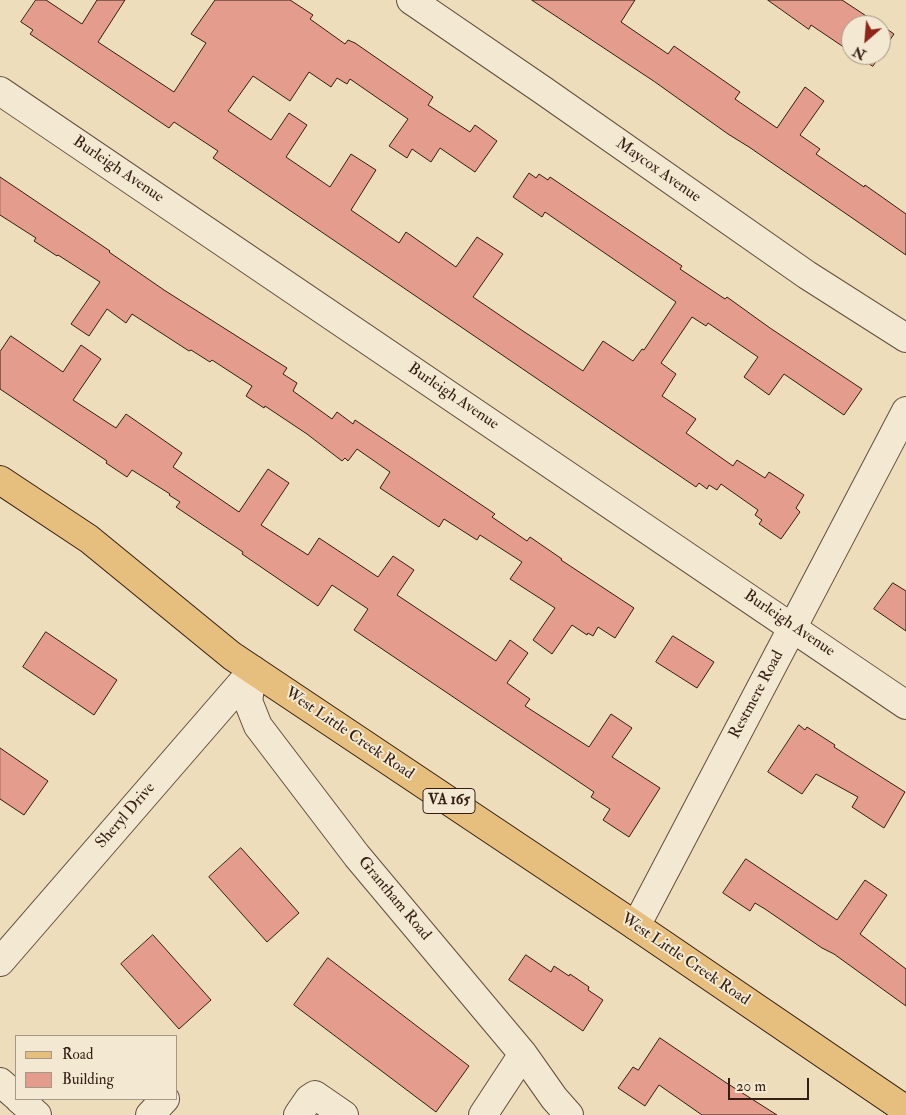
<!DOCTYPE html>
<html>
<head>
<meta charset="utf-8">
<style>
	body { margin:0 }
	#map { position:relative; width:906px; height:1115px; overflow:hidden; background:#edddba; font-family:"IM FELL Double Pica",serif }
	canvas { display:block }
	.legend { position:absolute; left:15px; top:1035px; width:162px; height:65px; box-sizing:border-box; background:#f3e9d2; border:1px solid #a79886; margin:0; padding:6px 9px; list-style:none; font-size:15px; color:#341e13 }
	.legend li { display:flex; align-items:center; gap:10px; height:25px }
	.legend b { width:25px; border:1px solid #a79886 }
	.north { position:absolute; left:841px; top:15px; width:50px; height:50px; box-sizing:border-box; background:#f3e9d2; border:1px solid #a79886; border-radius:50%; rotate:207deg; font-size:14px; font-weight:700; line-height:20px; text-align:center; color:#341e13 }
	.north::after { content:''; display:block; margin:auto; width:18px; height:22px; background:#8f2418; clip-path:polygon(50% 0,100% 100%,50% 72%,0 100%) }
	.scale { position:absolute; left:728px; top:1078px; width:81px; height:22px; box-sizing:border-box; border:2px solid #341e13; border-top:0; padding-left:6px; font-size:15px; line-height:18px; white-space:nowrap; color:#341e13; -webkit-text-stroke:4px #f3e9d2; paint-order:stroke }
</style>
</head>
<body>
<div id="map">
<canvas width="906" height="1115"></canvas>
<ul class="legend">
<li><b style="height:6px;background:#e6be7d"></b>Road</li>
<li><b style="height:14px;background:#e49c8c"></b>Building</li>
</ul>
<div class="north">N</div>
<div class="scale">20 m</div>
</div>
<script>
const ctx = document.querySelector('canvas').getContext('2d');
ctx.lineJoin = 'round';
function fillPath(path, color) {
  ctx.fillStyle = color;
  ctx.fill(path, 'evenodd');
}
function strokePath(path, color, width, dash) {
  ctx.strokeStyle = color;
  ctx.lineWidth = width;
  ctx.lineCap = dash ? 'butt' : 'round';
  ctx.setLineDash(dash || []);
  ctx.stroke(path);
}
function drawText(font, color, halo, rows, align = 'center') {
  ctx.font = font + ' "IM FELL Double Pica",serif';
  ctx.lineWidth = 4;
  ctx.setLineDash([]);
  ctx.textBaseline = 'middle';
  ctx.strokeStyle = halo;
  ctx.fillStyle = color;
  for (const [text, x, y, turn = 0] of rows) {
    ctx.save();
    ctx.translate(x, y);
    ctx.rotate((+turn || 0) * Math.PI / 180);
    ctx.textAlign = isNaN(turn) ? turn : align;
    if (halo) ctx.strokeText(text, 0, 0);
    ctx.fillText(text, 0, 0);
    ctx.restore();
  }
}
const building = new Path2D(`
	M36,0H46L82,24L97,0H125L98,42L174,92L206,43L191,34L215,0H290L313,15L310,19L345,44L348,40L355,43L433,97L428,105L470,132L475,125L497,141L475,172L440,148L431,162L412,149L407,158L389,146L408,119L350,79L347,84L337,78L331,87L309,72L290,101L253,76L228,111L271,140L289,113L307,125L286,157L330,187L351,154L376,170L351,210L399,243L406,232L456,267L477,237L503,254L473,297L520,329L583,371L603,341L633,361L642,349L644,350L676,302L545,212L542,217L513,197L529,173L536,178L539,174L548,180L550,177L682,266L680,269L725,299L727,297L770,328L862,389L844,415L784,374L769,395L744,377L758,357L708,323L706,326L692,317L661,363L676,374L662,396L696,419L686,433L733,466L737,460L765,478L769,472L804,495L796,508L800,512L781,539L759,524L762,520L755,515L758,510L721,484L717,490L709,485L707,489L699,483L696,487L213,158L218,151L174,122L169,128L30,34L33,30L21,22Z
	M532,0H635L621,22L668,54L674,46L740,92L735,99L777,128L805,87L824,101L800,135L820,149L816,154L864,187L865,185L906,214V255L749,147L728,134L655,82Z
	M768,0H842L880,25H851V52L811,25L809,29Z
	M881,25L894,34L881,53Z
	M856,55H880L873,66Z
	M0,177L110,251L109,252L164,290L287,368L283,374L297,383L293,391L332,419L337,412L353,424L355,420L495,514L492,517L527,541L530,537L562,559L561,560L634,608L615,638L598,627L593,636L588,633L587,635L572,625L552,654L533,640L555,608L510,579L522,562L480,535L477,540L444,519L439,527L380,488L390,472L357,449L348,461L345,458L342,461L307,434L265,406L264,408L246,396L252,386L212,360L210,362L191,350L189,351L132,314L126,323L107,309L89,336L71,324L100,282L58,255L57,256L34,241L36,238L0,215Z
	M11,336L63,372L81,345L101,359L73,400L116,428L126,414L182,453L173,467L239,512L268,469L289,483L261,525L308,555L319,538L378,577L393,556L414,570L397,595L496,661L510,640L528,653L507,683L530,699L525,706L589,747L611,714L632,728L612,757L660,788L629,837L603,820L610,809L591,797L594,792L354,630L368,609L332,585L318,606L242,554L243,552L176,507L180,502L169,495L170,494L132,470L127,477L106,463L107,461L0,389V352Z
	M893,583L906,591V631L874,609Z
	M46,632L117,680L94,715L23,667Z
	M673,636L714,662L697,688L656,662Z
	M799,725L805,730L807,727L835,745L834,747L905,792L884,828L852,807L858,797L816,774L802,794L768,772Z
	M0,748L48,781L24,815L0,799Z
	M241,848L299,913L267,942L209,877Z
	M746,859L837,920L865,880L887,895L860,934L906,969V1006L834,954L822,948L765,909L755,903L750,911L723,893Z
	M153,935L211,1000L179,1029L121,964Z
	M526,955L551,972L554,966L569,976L570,974L589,987L588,990L603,1000L583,1031L509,980Z
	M328,958L469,1066L436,1112L294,1005Z
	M660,1038L725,1082L777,1115H702L659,1085L645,1106L618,1088L633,1067L638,1070Z`);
fillPath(building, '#e49c8c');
strokePath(building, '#341e13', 1);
const minor = new Path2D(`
	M411,0L544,91L807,275L906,338
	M0,91L906,705
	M253,670L248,701L258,726L357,856L523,1054L554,1098L569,1115
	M636,926L906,411
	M0,962L253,670
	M0,1082L16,1096
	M19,1099L37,1115
	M150,1115L165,1099
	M298,1115L309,1099L315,1095L344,1115
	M483,1115L523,1054`);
const major = new Path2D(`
	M0,480L89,539L232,656L636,926L906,1110`);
strokePath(minor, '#624e3d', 30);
strokePath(major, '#341e13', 30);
strokePath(minor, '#f3e9d2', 28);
strokePath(major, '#e6be7d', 28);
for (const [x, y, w] of [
	[449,801,52]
]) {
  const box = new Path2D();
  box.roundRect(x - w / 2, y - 12.5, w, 25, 4);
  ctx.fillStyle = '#f3e9d2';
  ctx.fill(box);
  strokePath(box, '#341e13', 1);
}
drawText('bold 15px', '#341e13', null, [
	["VA 165",449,801]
]);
drawText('16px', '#341e13', '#f3e9d2', [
	["Burleigh Avenue",118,170,34],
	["Maycox Avenue",658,171,35],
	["Burleigh Avenue",453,397,34],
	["Burleigh Avenue",789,624,34],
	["Restmere Road",757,695,-62],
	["West Little Creek Road",349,734,34],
	["Sheryl Drive",126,816,-49],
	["Grantham Road",394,899,50],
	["West Little Creek Road",685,960,34]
]);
</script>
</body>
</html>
